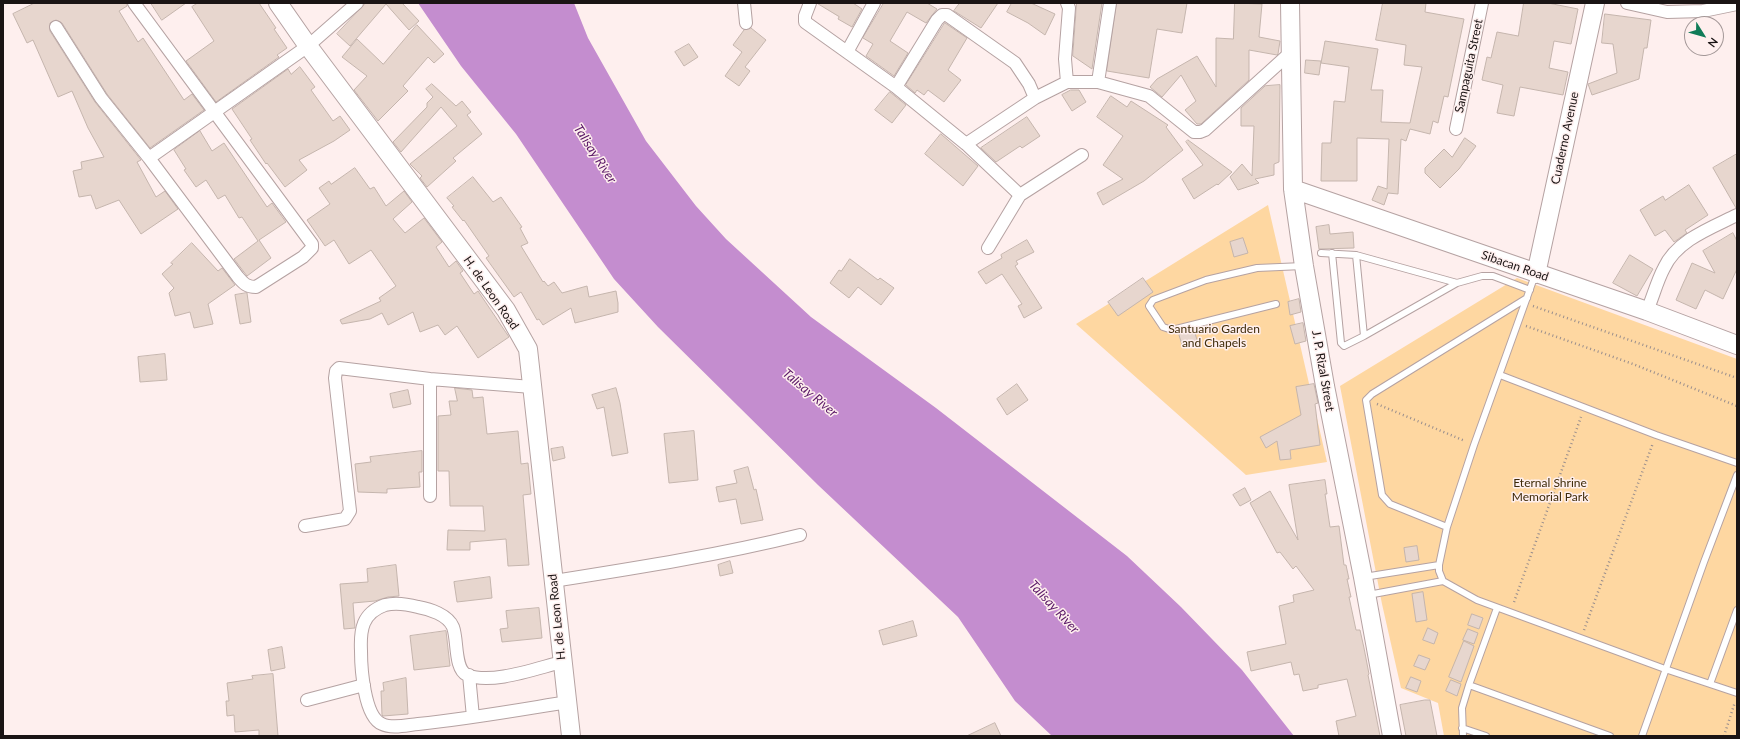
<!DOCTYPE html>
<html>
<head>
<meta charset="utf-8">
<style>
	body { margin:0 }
	#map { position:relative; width:1740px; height:739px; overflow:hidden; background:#feefee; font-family:Lato,sans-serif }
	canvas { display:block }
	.frame { position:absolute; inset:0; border:4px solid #1a1414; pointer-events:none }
	.north { position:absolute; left:1684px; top:16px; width:40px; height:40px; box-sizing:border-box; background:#feefee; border:1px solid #a39797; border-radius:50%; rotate:127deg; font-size:11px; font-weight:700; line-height:16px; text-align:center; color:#1a1414 }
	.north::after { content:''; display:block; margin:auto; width:14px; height:18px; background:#107c58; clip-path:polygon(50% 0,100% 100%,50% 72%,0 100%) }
</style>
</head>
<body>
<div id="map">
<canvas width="1740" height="739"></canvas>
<div class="frame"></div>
<div class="north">N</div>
</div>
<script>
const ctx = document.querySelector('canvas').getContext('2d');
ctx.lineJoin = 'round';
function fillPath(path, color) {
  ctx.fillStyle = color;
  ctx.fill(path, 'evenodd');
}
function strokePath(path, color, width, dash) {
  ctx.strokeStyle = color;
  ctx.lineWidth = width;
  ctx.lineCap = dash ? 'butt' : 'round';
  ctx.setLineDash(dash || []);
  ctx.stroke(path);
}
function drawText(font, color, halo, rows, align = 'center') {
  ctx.font = font + ' Lato,sans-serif';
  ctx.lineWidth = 3;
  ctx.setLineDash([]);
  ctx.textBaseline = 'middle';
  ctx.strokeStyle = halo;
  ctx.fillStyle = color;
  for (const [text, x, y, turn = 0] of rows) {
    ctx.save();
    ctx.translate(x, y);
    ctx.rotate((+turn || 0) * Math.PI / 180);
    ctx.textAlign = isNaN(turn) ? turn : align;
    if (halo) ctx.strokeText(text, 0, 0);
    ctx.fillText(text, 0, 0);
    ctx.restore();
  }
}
fillPath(new Path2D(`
	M1268,205L1327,462L1246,475L1076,324Z
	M1517,278L1737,359V736H1444L1438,703L1401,688L1382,604L1340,386Z`), '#fed7a1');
fillPath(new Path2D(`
	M418,3H574L588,38L646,141L696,206L726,239L811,317L936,408L1127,556L1181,607L1242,670L1294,736H1052L1015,701L958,617L818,485L658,327L614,279L516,134L461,66Z`), '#c48dcf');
const building = new Path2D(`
	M35,3H127V6L119,11L138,42L143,38L184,100L192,94L204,110L150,148L107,94L62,23L56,20L50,23V31L95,102L141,160L137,162L156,197L165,191L178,209L141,234L119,200L96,209L91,195L79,197L73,171L82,169L81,162L104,157L88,128L72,91L58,97L33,40L27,43L13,14Z
	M151,3H186L162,20Z
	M198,3H259L276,28L274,29L287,48L277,55L279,57L216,102L186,61L214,41L192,7Z
	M366,3H402L419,21L409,30L386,4L350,46L337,34Z
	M817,3H853L862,9L852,27L838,19L839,17Z
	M884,3H927L937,9L926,23L907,12L890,41L908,53L894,76L866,56L873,44L863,38Z
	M960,3H998L981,28L954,11Z
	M1012,3H1031L1055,14L1045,35L1028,23L1007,12Z
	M1077,3H1102L1092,69L1073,56Z
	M1117,3H1187L1182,33L1157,29L1149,78L1107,71Z
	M1235,3L1262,4L1259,37L1280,41L1278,54L1277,55L1249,50V80L1201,124H1197L1185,110L1196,101L1181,75L1162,97L1150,87L1157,79L1197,56L1216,87V38L1233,39Z
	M1383,3H1426L1425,12L1464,19L1448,97L1444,96L1438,123L1433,121L1430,134L1410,129L1406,141L1401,139L1398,194L1388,193L1384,205L1372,200L1378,186L1387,189L1389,139L1357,138V181H1321L1322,143H1331L1334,101L1345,102L1349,67L1321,63L1325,41L1378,49L1371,90H1383L1381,122L1410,123L1422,67L1404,65L1406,45L1376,40Z
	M1524,3H1548L1578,9L1571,44L1554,41L1549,68L1568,72L1563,95L1520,87L1514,116L1497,113L1503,85L1482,80L1487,57L1491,58L1497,32L1518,36Z
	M1605,14L1651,20L1647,48H1644L1639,79L1592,95L1588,84L1617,73L1613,44L1602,43Z
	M945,23L967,38L948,70L961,80L944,102L928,90L924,95L917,90L915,93L906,85Z
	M417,25L444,54L434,63L428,57L403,86L408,91L378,121L354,90L367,76L342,57L357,39L383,64Z
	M751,28L766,40L745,67L750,71L739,86L725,76L742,52L733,45L744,30Z
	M689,44L698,57L684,66L675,52Z
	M1306,60L1321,61L1319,75L1305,73Z
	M300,67L315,87L311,90L333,121L340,116L350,130L334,141L299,160L307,170L285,187L267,163L266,164L250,140L252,139L232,109L288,69L291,74Z
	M432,84L456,106L462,101L471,112L467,115L482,134L453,158L456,161L427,187L420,178L422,176L410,164L457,126L441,107L401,152L393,142L427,107V103L433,97L426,89Z
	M1280,85L1279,162L1274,164V175L1255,179L1259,183L1238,190L1230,177L1242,164L1252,176L1254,126H1241V108L1265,86Z
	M1071,90H1079L1086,102L1072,111L1062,95Z
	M890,92L906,105L892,123L875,110Z
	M1111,96L1127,107L1131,101L1168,125L1166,127L1183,150L1144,181L1103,205L1097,193L1123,179L1103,165L1123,136L1097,117Z
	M1027,117L1040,136L1022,148L1020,146L996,162L981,148Z
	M200,131L212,151L224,143L267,207L272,203L286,222L259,240L271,258L247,276L234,259L258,241L242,217L239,218L225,195L218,199L206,180L196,187L184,170L186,169L174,150Z
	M941,134L978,166L963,186L925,154Z
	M1465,138L1476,146L1459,169L1440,188L1425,173V168L1444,149L1452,157Z
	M1188,140L1232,172L1218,185L1217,184L1194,199L1182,179L1203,165L1186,142Z
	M1737,154V208H1736L1713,168Z
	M355,168L370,189L374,187L386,206L404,191L412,202L393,219L405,233L424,218L442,242L436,247L449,267L456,261L463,271L460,273L474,294L478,291L509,337L478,358L457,326L445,335L438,325L420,332L413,312L388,325L382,313L370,319L342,324L340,320L381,301L379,298L396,286L371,250L349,264L334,240L325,246L307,220L330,204L319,188L329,181L331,184Z
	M473,177L493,202L501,197L522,227L520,228L528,243L521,246L543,282L544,281L548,286L554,282L562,293L587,286L589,297L616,291L618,303V312L575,323L571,308L543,325L539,319L537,320L521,292L514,297L486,258L489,256L464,220L463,221L452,207L454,206L447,198Z
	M1689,185L1708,215L1685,230L1687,233L1674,242L1665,230L1655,236L1640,210L1663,196L1665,200Z
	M1329,225L1330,234L1353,232L1354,248L1319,249L1316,227Z
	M1733,233L1737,241V269L1723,299L1705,290L1696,309L1676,300L1692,263L1715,273L1703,251Z
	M1243,238L1248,253L1234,257L1230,242Z
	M1027,240L1034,252L1016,261L1018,264L1015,266L1042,308L1024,318L1018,306L1022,304L1002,274L986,284L978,272L1002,258L1001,255Z
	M192,243L218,271L222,268L235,285L208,304L213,324L194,328L190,312L175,316L169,293L174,288L162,274L173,264L171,263Z
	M1630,255L1653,269L1637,296L1613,283Z
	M850,259L878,280L880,278L894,288L881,305L858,287L849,298L830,283L839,270L841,271Z
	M1143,278L1153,292L1118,316L1108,302Z
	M247,293L251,322L240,324L235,295Z
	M1299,299L1301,312L1290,315L1288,302Z
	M1303,323L1306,341L1295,344L1290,326Z
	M1194,330L1198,343L1183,348L1179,335Z
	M165,354L167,380L140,382L138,357Z
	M1017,384L1028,400L1007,415L997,399Z
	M1314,384L1318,403L1315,404L1320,445L1290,450L1291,459L1280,460L1277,441L1266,448L1260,437L1301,415L1296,387Z
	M455,388L472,390L473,398L483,397L487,434L518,431L521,464L528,463L531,494L523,495L529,565L508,566L506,539L470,542V550H447L448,530L485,531L483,506H450L449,471H438V416L451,415L449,401H457Z
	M616,388L620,403L628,453L612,456L604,407L597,409L592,395Z
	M408,390L411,404L393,408L390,394Z
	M694,431L698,480L669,483L664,434Z
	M563,447L565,458L553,461L551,449Z
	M422,451V472H419L420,487L387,489V493L358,492L355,464L371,462L370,457Z
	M748,467L754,490L756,489L763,520L741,524L736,499L719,502L716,487L737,483L734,471Z
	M1325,480L1327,494H1325L1330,527L1339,526L1344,565H1346L1349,579H1347L1351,597H1349L1356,630H1360L1364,648L1369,674L1368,675L1380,736H1339L1336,721L1356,716L1347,679L1318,685V688L1303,691L1299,674L1294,675L1291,662L1251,671L1247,652L1286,644L1279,606L1294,602L1293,595L1314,590L1296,566L1293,569L1280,552L1277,553L1250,503L1270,491L1298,540L1289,485Z
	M1245,488L1251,500L1240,506L1233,495Z
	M1417,546L1419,560L1406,562L1404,548Z
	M730,561L733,573L720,576L718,565Z
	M396,565L399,596L388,597L375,601L353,603L355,628L344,629L340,584L368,582L367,569Z
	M490,577L492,598L457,602L454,582Z
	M1423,592L1427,620L1416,622L1412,594Z
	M539,608L542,638L502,642L500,629L508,628L506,611Z
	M1472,614L1483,618L1479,629L1468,625Z
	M913,621L917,636L883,645L879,631Z
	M1428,628L1438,633L1434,644L1423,640Z
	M1468,629L1478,633L1474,644L1463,640Z
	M446,631L450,666L414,670L410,636Z
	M1464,641L1474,646L1461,682L1449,677Z
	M282,647L285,668L271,671L268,650Z
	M1419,655L1430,659L1425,670L1414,666Z
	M273,674L278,736H259V730L235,732L234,715L227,716L226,701H229L227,683L253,679L252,676Z
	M1411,677L1421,681L1417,692L1406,688Z
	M406,678L408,714L383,716L382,715L381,691H384L383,683Z
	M1451,680L1461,684L1457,696L1446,691Z
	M1425,700H1430L1437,736H1406L1400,705Z
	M995,723L1001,736H967Z`);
fillPath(building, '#e7d6ce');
strokePath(building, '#c5b5ad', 1);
const lane = new Path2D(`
	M1321,253L1356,255L1457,283
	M1332,253L1341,343L1344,346L1364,336
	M1356,255L1364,336L1457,283L1482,276H1493L1530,290
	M1535,275L1474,445L1447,527L1439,565V571L1443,581L1477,600L1665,669L1737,693
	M1276,304L1172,330L1163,327L1149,306L1153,300L1206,280L1257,268L1303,266
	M1500,375L1656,435L1737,463
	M1447,527L1390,504L1382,495L1366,400L1372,394L1527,298
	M1364,577L1439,565
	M1368,595L1443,581
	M1710,684L1737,610
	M1469,685L1610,736
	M1462,728L1486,736
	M1463,736L1462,708L1469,685L1497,608
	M1642,736L1704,562L1737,475`);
const street = new Path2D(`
	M134,3L312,244V248L303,257L256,287C247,287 244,284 238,277L149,158L308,46L357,3
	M744,3L746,23
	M810,3L805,16V22L847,52
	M874,3L847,52L896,87
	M1067,3L1069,8L1065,59L1067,82H1098L1149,96L1194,132H1200L1205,130L1289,54
	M1627,3L1667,12L1703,11L1737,4
	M56,27L101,98L149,158
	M1098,82L1110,3
	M1035,98L1029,84L1015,63L947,15H942L937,20L896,87L966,144L1020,195L1082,155
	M1456,129L1482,3
	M966,144L1035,98L1067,82
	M988,248L1020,195
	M1647,311C1653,297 1657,281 1664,268C1677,240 1711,228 1737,215
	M430,496V379
	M305,526L345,519L350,511L335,378L336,371L339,368L430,379L532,387
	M554,581C636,568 719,555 800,535
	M562,662C537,668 492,685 467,675C454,669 458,640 453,627C448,615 430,609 418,607C407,604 396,602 385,605C362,613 360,630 361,651C361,667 364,717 382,724C392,729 407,725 418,724C468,719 518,710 568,702
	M469,675L473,717
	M307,700L364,685`);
const secondary = new Path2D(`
	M278,3L308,46L506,310L528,349L571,736
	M1290,3L1293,189L1304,266L1325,386L1363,577L1392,736
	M1293,189L1647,311L1737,345
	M1536,274L1595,3`);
strokePath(lane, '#b5a2a2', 8);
strokePath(street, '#b5a2a2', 14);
strokePath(secondary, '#b5a2a2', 20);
strokePath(new Path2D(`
	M1533,306L1737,378
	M1526,326L1633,364L1737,406
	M1377,404L1465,441
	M1514,602L1581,417
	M1584,630L1653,443
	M1724,736L1735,702`), '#998e8d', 2.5, [1, 3]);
strokePath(lane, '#fff', 6);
strokePath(street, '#fff', 12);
strokePath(secondary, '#fff', 18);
drawText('12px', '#1a1414', '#feefee', [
	["Sampaguita Street",1469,66,-78],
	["Cuaderno Avenue",1565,138,-78],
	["Sibacan Road",1515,266,19],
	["H. de Leon Road",491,293,55],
	["J. P. Rizal Street",1323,371,80],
	["H. de Leon Road",557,617,-96]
]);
drawText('12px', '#3f2b09', '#feefee', [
	["Santuario Garden",1214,329],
	["and Chapels",1214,343],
	["Eternal Shrine",1550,483],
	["Memorial Park",1550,497]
]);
drawText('italic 13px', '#5a1867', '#feefee', [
	["Talisay River",595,154,57],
	["Talisay River",810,393,40],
	["Talisay River",1054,607,47]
]);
</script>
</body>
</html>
